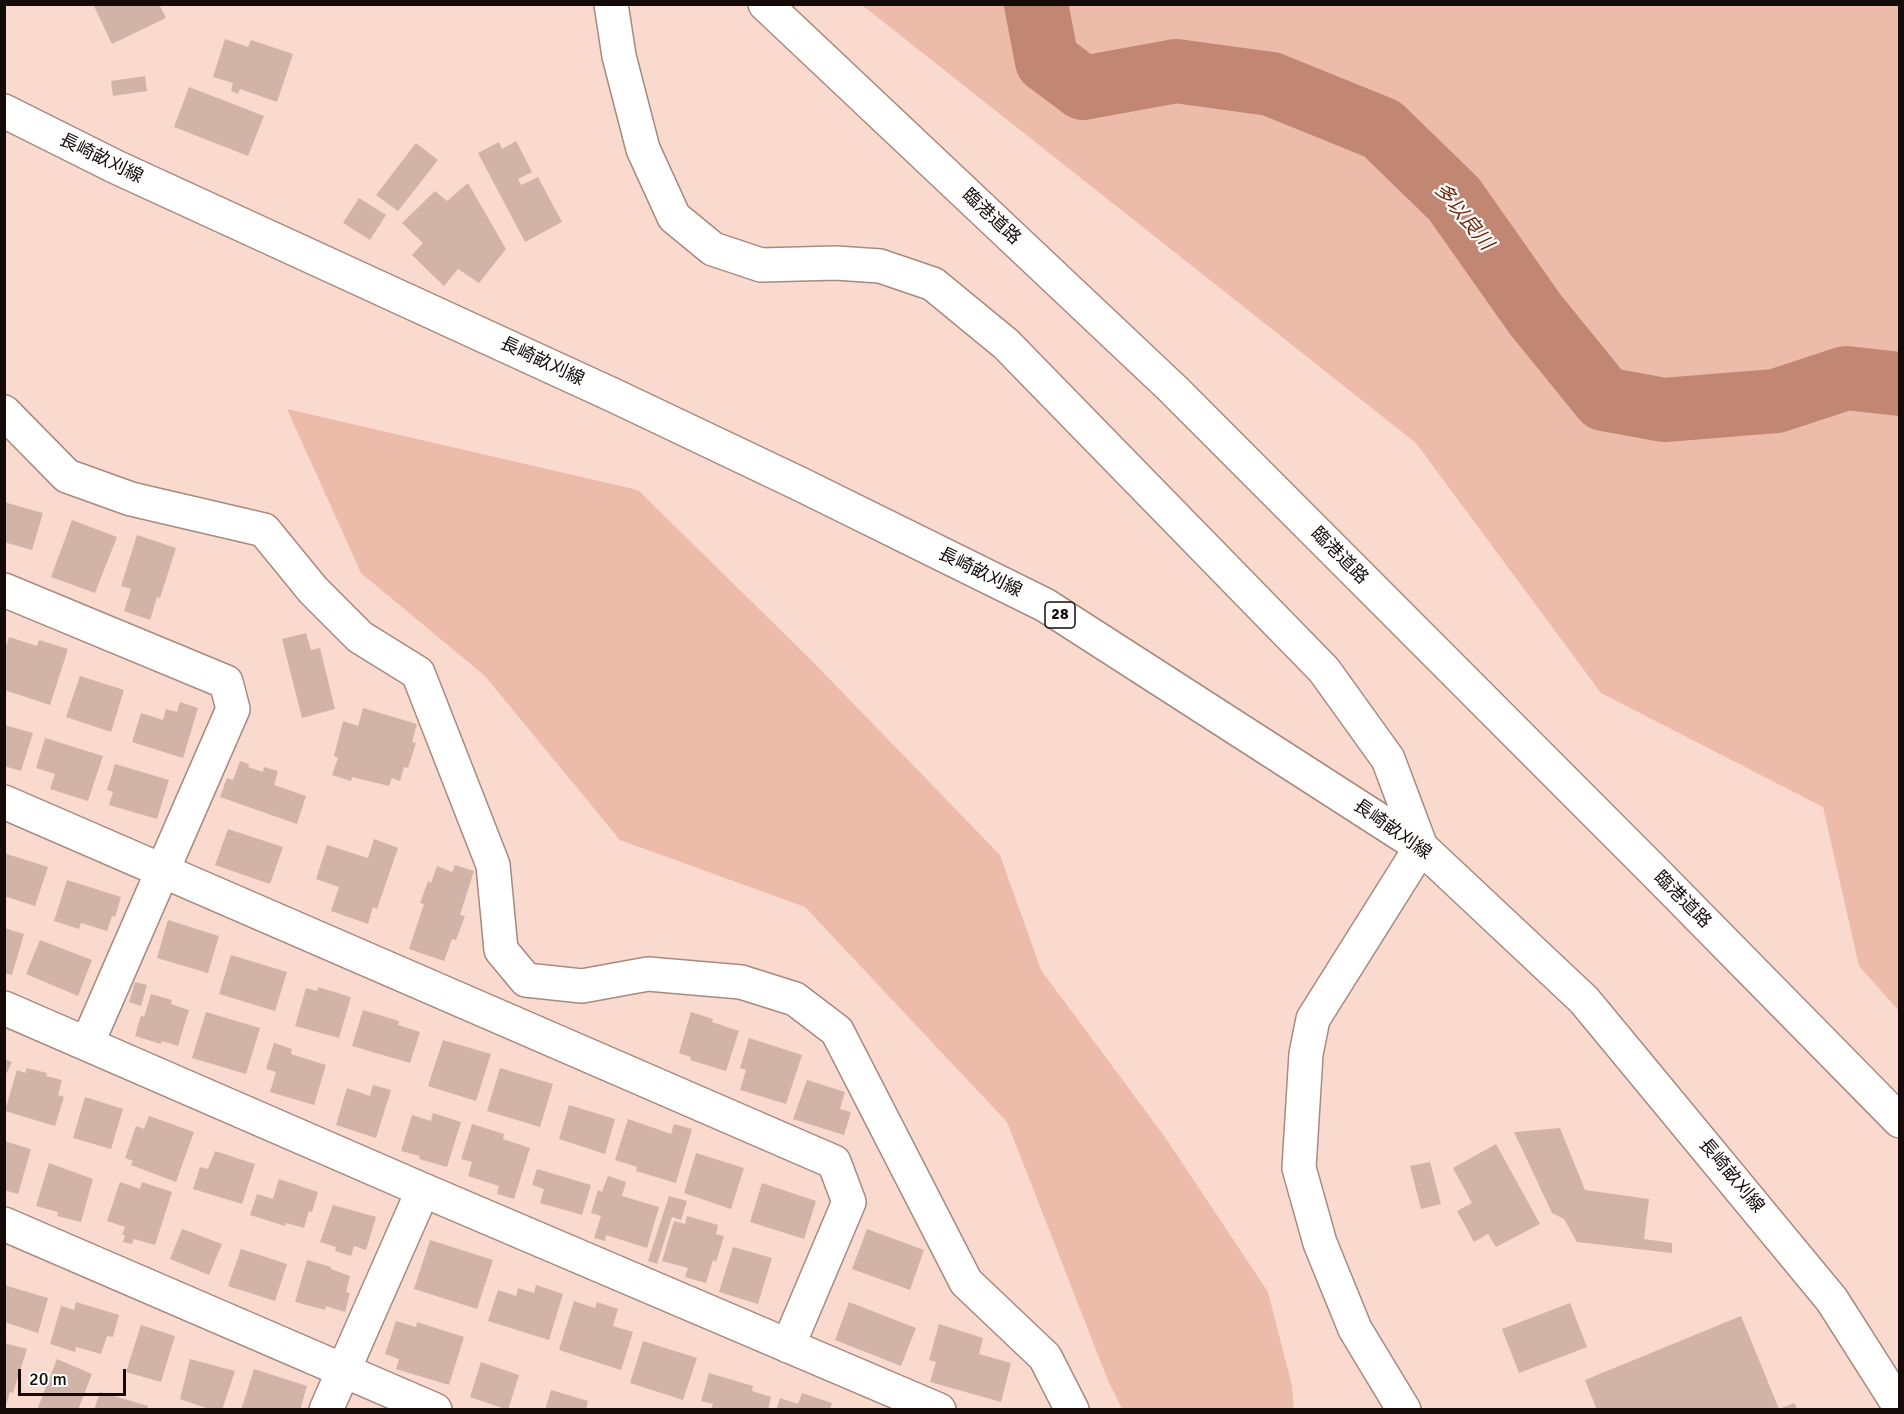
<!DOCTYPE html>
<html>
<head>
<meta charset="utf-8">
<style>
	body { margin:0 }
	#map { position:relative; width:1904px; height:1414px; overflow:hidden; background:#fadace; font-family:Signika,sans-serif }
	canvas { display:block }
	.frame { position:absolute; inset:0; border:6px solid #140a07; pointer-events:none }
	.scale { position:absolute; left:18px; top:1369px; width:108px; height:27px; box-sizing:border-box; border:3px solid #140a07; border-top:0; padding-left:8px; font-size:18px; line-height:21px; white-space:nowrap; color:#140a07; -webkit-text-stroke:4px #fff; paint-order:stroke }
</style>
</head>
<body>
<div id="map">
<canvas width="1904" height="1414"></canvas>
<div class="frame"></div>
<div class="scale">20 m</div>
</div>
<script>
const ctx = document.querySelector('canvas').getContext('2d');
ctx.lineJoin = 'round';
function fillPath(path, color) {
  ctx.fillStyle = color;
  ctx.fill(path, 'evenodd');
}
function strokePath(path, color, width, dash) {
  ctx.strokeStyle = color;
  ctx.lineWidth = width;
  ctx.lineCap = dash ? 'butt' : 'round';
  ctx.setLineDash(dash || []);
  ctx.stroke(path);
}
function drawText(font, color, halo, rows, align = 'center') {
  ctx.font = font + ' Signika,"Noto Sans JP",sans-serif';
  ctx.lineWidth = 4.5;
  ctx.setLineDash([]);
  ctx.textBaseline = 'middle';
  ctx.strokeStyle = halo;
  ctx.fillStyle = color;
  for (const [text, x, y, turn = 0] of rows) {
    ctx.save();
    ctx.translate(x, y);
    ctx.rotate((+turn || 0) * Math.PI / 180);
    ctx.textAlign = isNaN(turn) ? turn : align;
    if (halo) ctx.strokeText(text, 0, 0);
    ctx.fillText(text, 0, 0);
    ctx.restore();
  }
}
fillPath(new Path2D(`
	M862,5H1899V1011L1859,966L1823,807L1601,693L1416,443Z
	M287,409L638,490L812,661L1000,855L1041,970L1167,1140L1268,1292L1292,1386L1294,1409H1122L1107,1378L1007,1122L805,907L620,840L485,676L361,573Z`), '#ecbba9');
strokePath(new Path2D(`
	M1036,4L1047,61L1083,88L1176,71L1271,84L1382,129L1454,199L1535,314L1604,399L1664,410L1776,401L1846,378L1900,384`), '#c18772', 64);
fillPath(new Path2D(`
	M93,4H159L166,18L112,44Z
	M225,39L248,47L251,40L293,54L277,102L240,89L238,94L231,91L233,83L213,77Z
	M145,76L147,91L113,96L111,81Z
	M189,87L264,116L248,156L174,127Z
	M516,141L532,172L518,179L521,185L538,177L562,222L525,242L478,153L499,142L502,149Z
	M416,143L438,160L398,211L376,195Z
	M468,183L506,249L479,283L458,269L444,286L412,255L423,243L402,223L435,191L447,201Z
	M359,198L386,215L370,240L343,223Z
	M4,502L43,513L32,550L4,542Z
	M72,520L117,537L95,593L51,577Z
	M137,535L176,548L160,598L157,597L150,620L124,611L131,589L121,586Z
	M306,633L311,650L320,648L335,709L302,718L282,639Z
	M9,637L37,646L39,640L68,649L50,705L4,690V652Z
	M80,676L124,690L111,732L66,717Z
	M180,702L198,708L183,758L132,742L141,713L163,720L166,709L177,712Z
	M363,708L417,724L412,742L416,743L408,768L404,767L400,781L392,778L389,786L352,777L351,781L332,775L338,758L334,756L343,721L358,726Z
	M4,725L33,733L21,771L4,766Z
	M45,738L103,756L88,801L50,789L55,774L36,768Z
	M240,761L249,764L248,767L263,772L264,767L278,771L274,785L306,796L297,824L220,797L227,778L233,780Z
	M115,764L169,780L157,819L109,805L113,792L107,790Z
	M228,829L283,847L270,884L215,865Z
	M374,839L398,848L377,909L373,907L368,924L331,911L339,887L316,879L327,845L368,858Z
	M4,853L48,867L35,906L4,896Z
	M455,865L474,871L460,915L465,916L456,940L452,939L444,961L409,949L424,904L420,903L428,881L431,883L437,866L452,872Z
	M67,880L121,897L115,917L112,916L107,931L81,923L79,929L54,921Z
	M168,920L219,936L208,973L157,958Z
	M4,928L24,934L12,975L4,973Z
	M40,940L92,960L78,996L26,974Z
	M231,955L287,972L275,1011L219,994Z
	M135,982L147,985L141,1006L129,1002Z
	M318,987L351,997L339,1038L295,1026L306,988L317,991Z
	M151,994L172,1000L171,1004L189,1010L178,1046L162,1041L161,1044L135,1036L141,1015L144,1017Z
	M363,1010L399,1021L398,1025L420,1032L410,1063L352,1046Z
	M206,1012L260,1028L246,1074L192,1058Z
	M691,1012L713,1019L712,1022L739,1031L726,1071L690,1060L691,1057L679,1053Z
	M749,1038L802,1055L786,1104L740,1090L746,1070L740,1068Z
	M443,1040L491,1054L476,1101L428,1086Z
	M274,1043L292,1049L291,1054L326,1065L314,1105L270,1092L276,1072L266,1069Z
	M4,1059L12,1062L4,1078Z
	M27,1068L47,1073L46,1076L62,1080L58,1095L64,1097L55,1126L5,1111L17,1070L25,1073Z
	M500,1068L553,1084L540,1127L487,1111Z
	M807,1080L845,1092L840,1109L851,1112L844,1135L793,1119Z
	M373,1085L391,1090L376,1138L336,1125L347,1088L370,1096Z
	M85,1097L123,1109L111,1149L73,1138Z
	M569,1105L615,1119L605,1154L559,1139Z
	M433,1113L461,1122L447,1167L419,1159L420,1156L401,1151L412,1115L431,1121Z
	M149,1116L194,1132L176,1182L131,1165L133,1161L125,1158L136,1126L144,1129Z
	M628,1119L671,1134L674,1124L692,1129L676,1183L636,1171L637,1167L615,1160Z
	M472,1124L504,1134L503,1139L530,1148L514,1199L497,1194L499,1186L468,1176L472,1162L461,1159Z
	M1560,1128L1585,1190L1649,1199L1644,1239L1672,1243V1253L1577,1242L1564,1219L1552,1213L1514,1132Z
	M4,1141L31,1149L18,1194L4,1190Z
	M1496,1144L1540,1224L1496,1247L1488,1234L1474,1242L1457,1211L1472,1203L1453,1168Z
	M215,1151L255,1164L242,1204L193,1189L200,1167L208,1169Z
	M696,1153L744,1168L731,1209L684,1193Z
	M1430,1162L1441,1204L1421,1209L1410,1166Z
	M49,1163L93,1179L81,1222L57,1216L58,1212L36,1206Z
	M537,1169L591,1185L582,1215L540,1203L544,1189L532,1185Z
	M608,1176L626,1182L622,1196L659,1207L647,1248L606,1235L605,1241L594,1238L601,1216L591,1213L598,1190L602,1192Z
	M279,1179L318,1192L312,1212L309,1211L304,1228L286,1223L285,1226L250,1215L257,1194L273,1199Z
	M120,1182L140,1189L142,1182L172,1192L155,1245L134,1239L132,1244L123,1242L125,1235H122L125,1227L107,1221Z
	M762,1183L816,1201L804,1239L750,1222Z
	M669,1196L687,1201L681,1220L672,1217L657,1264L648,1261Z
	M333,1205L376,1217L366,1250L354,1246L351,1256L335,1251L336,1247L320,1242Z
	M687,1216L718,1225L716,1234L724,1236L716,1262L713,1260L706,1283L685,1277L688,1268L662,1261L674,1221L685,1224Z
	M182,1229L222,1244L209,1275L170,1259Z
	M867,1229L924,1250L910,1290L852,1269Z
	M430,1240L493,1260L477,1309L414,1289Z
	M733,1247L772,1258L758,1304L719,1292Z
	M241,1249L287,1264L275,1301L228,1286Z
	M307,1260L331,1267V1269L350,1276L346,1292L350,1293L345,1312L326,1306L325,1310L295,1302Z
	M4,1285L48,1298L38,1333L4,1322Z
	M536,1285L563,1294L549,1340L488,1321L498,1290L516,1296L518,1288L534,1293Z
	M574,1301L595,1308L597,1302L618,1309L613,1326L633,1332L621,1370L559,1350Z
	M76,1302L119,1315L113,1337L107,1336L101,1354L76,1347L75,1352L50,1344L61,1306L74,1310Z
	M849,1302L916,1328L901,1366L835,1340Z
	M1570,1303L1587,1347L1519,1373L1502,1329Z
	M1741,1316L1779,1409L1794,1403L1798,1410H1597L1585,1380Z
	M396,1321L416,1327L417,1322L464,1337L449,1385L396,1369L399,1359L385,1354Z
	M939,1324L983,1338L979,1354L1011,1363L1001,1402L930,1382L936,1362L929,1360Z
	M141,1325L175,1336L161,1382L126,1372Z
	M643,1341L697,1358L683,1400L630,1383Z
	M4,1343L27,1349L13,1393L10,1392L5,1408Z
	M57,1359L92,1374L78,1410H37Z
	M190,1359L235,1371L222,1410H212L180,1399Z
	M481,1362L519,1375L508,1410L470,1397Z
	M254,1369L307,1386L300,1410H241Z
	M709,1373L753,1386L752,1391L771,1397L768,1410H711L713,1404L701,1401Z
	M551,1390L588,1401L586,1410H545Z
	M100,1392L148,1406L147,1410H94Z
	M802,1393L832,1403L830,1410H776L780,1398L798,1404Z`), '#d2b3a8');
const minor = new Path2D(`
	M611,4L619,56L643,149L674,217L713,249L761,265L836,263L880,266L933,284L1006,344L1324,670L1388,759L1421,847L1313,1019L1306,1054L1299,1168L1320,1243L1355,1329L1404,1410
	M765,4L1173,389L1653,870L1900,1121
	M4,412L67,476L131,499L264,530L313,590L360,637L418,673L493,865L501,950L526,980L582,986L648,974L741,982L795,999L837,1031L966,1282L1045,1357L1072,1410
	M4,590L226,682L233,709L87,1044
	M4,802L834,1162L849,1202L788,1346
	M4,1008L423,1190L939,1410
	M4,1224L435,1410
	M326,1410L423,1190`);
const major = new Path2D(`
	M4,111L116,167L615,396L800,484L1045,605L1421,847L1584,1000L1832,1300L1900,1407`);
strokePath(minor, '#a78a7f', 36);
strokePath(major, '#a78a7f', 36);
strokePath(minor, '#fff', 33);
strokePath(major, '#fff', 33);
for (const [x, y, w] of [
	[1060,615,30]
]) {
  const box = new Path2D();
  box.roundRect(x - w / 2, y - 13, w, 26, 4.5);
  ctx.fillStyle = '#fff';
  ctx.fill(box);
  strokePath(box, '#140a07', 1.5);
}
drawText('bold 16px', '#140a07', null, [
	["28",1060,615]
]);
drawText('18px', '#140a07', '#fff', [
	["長崎畝刈線",101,159,26],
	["臨港道路",991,217,43],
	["長崎畝刈線",542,362,25],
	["臨港道路",1339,556,45],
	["長崎畝刈線",980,573,26],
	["長崎畝刈線",1392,830,35],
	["臨港道路",1682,900,45],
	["長崎畝刈線",1731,1176,50]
]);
drawText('italic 20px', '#6f2809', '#fff', [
	["多以良川",1463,217,51]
]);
</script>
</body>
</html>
